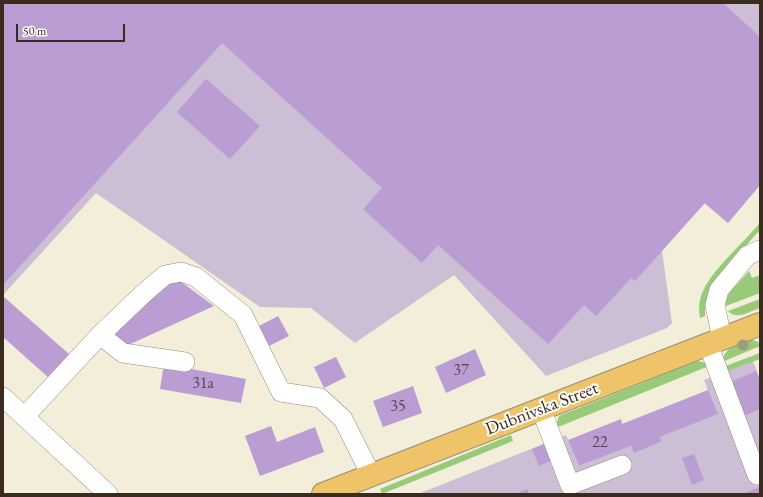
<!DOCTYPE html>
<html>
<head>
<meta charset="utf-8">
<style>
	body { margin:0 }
	#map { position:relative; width:763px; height:497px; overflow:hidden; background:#f2eed9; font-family:"EB Garamond",serif }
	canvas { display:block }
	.frame { position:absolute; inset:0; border:4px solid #3b2a1e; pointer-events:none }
	.scale { position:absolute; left:16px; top:24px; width:109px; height:18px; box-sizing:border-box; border:2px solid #3b2a1e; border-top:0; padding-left:5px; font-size:12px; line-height:14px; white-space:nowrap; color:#3b2a1e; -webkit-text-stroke:3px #fdfcf7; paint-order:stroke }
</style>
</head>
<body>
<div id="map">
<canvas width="763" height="497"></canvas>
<div class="frame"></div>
<div class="scale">50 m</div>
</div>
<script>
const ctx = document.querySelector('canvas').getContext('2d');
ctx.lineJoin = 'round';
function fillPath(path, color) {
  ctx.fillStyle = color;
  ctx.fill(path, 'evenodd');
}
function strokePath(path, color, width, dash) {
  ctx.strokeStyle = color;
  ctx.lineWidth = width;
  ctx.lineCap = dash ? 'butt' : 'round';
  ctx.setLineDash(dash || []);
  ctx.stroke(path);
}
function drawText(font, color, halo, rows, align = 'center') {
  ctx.font = font + ' "EB Garamond",serif';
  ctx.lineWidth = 4;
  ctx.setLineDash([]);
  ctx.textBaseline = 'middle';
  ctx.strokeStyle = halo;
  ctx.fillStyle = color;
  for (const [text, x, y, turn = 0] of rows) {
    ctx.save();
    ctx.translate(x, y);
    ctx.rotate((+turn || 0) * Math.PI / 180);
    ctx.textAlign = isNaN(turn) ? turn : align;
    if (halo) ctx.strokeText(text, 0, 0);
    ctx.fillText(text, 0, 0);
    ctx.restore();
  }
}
fillPath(new Path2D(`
	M3,3H760V185L728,223L704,203L662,251L672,323L667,328L546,376L454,275L355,343L311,308L260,307L96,193L3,295Z
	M753,361L760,380V494H418L566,435L579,466L631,446L634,452L662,441L660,437L717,414L704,380Z`), '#ccbed4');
fillPath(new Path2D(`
	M760,223V232L757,233C744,249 713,279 707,297C705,303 705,310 705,316L700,318C695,291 714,273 730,255C740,245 750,234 760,223Z
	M749,271L752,278L760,275V293L726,306L725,303L729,293Z
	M760,299V308C750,311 736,321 728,311Z
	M751,339L758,342L760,346L722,362C725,346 738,345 751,339Z
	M760,353V359L725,372L723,367Z
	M697,361L703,362L709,366L558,427L557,422L559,416Z
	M511,435L513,441L382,494L380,489Z`), '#98ca7a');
fillPath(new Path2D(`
	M3,3H723L760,37V185L728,223L705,203L635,281L631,278L596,316L584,305L548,344L438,245L422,263L363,209L382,188L222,43L3,285Z
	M206,79L260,126L230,159L177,112Z
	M166,280L180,281L214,306L126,346L110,332Z
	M4,297L69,354L49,378L3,337V299Z
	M278,316L289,336L269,346L259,326Z
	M475,349L486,375L446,393L435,367Z
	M336,357L346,377L324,388L314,367Z
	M164,364L246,379L241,403L160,389Z
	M756,371L760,380V409L744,416L730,382Z
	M413,386L422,413L383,427L373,401Z
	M708,390L718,414L660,437L662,441L634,453L631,446L579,466L568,440L621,419L622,424Z
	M271,426L277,442L315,427L324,452L260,476L245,436Z
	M544,444L551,461L539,466L532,449Z
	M694,454L704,480L692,485L682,458Z
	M760,487V494H742Z
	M527,489L529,494H516Z`), '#ba9dd2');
const minor = new Path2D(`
	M100,335L123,353L185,362
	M722,339L715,305L719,290L747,256L760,250
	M708,344L757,475
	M3,397L108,494
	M541,409L570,485L622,465
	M24,417L100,335L143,294L165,275L181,272L196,277L243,315L281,392L320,398L343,419L371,475`);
const major = new Path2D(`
	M323,494L760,324`);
strokePath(minor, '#968c7c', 20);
strokePath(major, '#968c7c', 24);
strokePath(minor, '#fff', 19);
strokePath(major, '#efc469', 22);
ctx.fillStyle = '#9d9d82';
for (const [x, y] of [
	[743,345]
]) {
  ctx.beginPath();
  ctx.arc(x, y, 5.5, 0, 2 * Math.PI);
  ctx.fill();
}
drawText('16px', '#5b474b', null, [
	["37",461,371],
	["31а",203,384],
	["35",398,407],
	["22",600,443]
]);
drawText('18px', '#3b2a1e', '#fdfcf7', [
	["Dubnivska Street",542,409,-21]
]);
</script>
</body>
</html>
